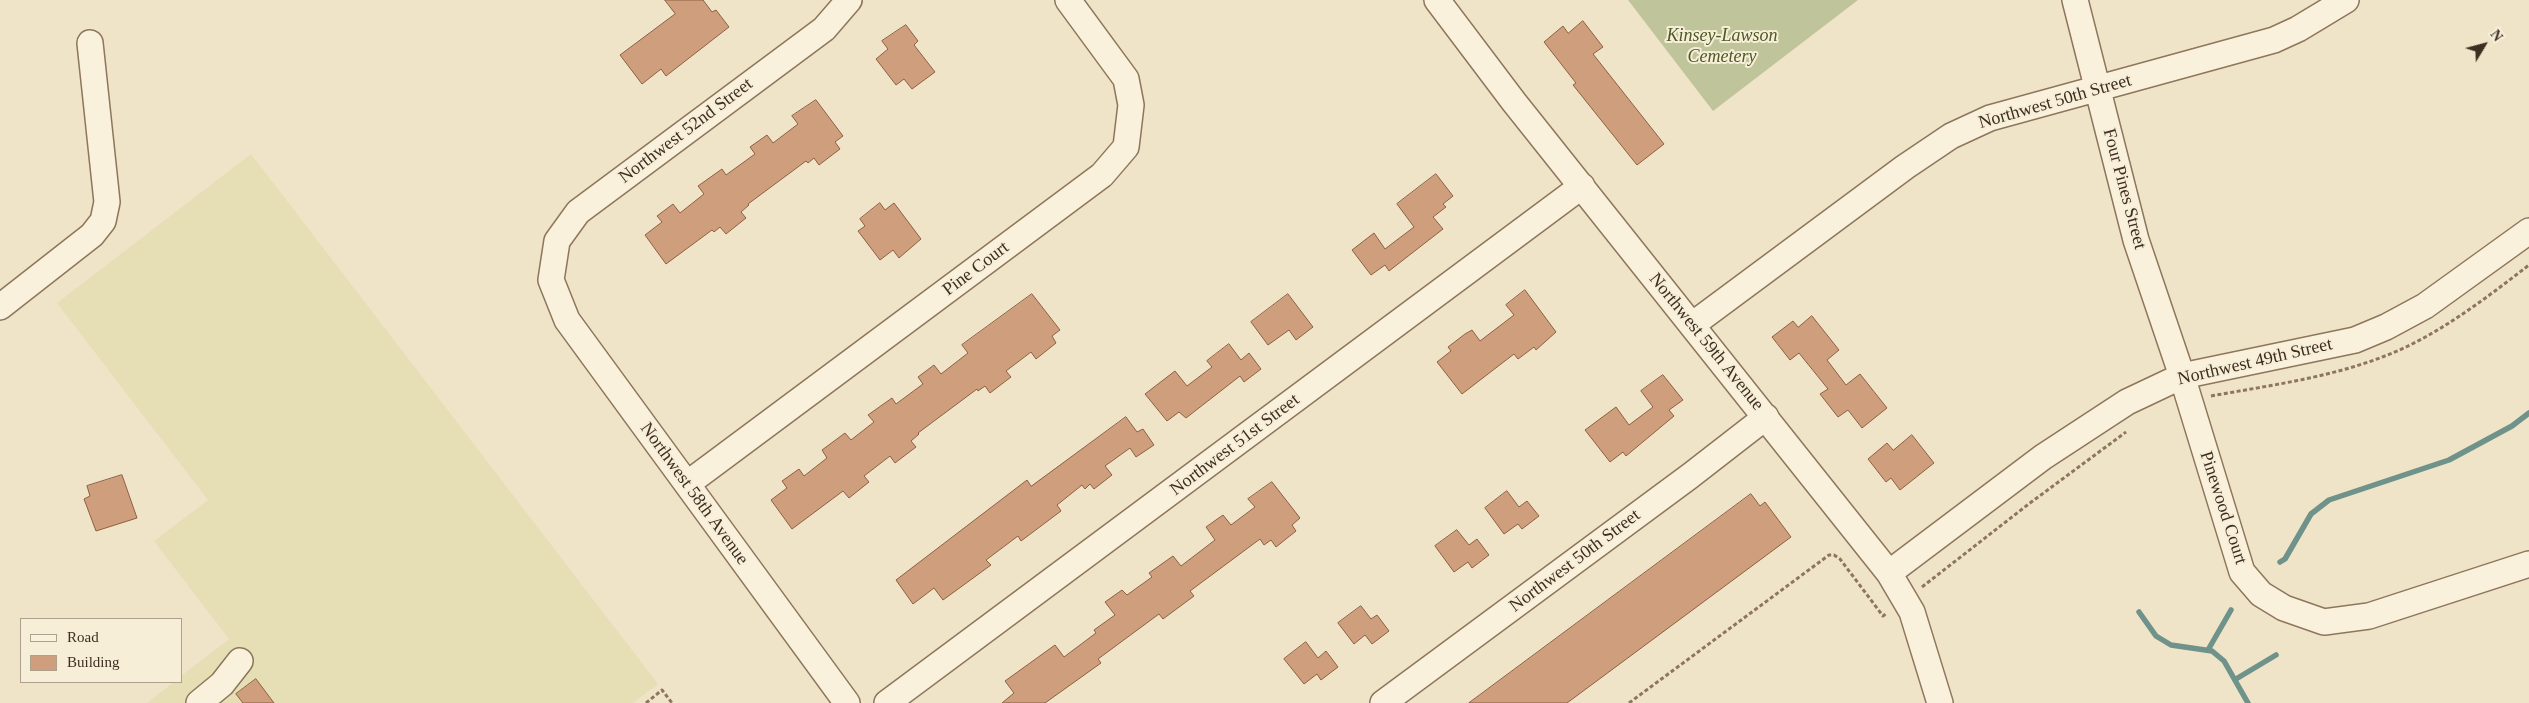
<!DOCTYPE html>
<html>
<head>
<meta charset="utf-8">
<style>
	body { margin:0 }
	#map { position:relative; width:2529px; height:703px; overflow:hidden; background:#f0e4c8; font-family:Georgia,serif }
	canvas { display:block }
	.legend { position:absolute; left:20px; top:618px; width:162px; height:65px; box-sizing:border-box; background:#f7eed8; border:1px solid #ada18e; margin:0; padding:6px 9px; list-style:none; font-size:15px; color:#3d2e20 }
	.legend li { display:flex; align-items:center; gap:10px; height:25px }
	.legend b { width:25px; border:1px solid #ada18e }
	.north { position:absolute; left:2459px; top:20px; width:50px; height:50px; -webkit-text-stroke:4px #f7eed8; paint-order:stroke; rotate:53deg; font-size:14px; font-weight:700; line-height:20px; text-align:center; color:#3d2e20 }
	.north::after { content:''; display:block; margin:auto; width:18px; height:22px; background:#3d2e20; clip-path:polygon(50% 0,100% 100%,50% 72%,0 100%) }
</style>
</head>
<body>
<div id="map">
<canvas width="2529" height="703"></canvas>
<ul class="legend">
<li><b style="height:6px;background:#faf1dc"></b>Road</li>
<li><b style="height:14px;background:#cf9f7d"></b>Building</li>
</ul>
<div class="north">N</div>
</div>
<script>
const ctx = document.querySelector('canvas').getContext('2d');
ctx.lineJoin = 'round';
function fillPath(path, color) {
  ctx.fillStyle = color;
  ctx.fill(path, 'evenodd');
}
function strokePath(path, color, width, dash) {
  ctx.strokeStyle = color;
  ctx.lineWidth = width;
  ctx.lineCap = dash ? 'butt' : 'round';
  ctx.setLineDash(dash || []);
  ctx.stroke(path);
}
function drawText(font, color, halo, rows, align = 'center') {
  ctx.font = font + ' Georgia,serif';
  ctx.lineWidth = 4;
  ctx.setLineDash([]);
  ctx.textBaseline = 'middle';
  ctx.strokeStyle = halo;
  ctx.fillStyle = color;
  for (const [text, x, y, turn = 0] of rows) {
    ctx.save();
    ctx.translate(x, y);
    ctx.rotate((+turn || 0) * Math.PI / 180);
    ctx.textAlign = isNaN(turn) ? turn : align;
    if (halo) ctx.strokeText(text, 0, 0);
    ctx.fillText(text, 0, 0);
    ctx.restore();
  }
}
fillPath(new Path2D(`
	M251,154L658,684L633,703H147L174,682H181V676L229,639L154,541L208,500L57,303Z`), '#e6deb5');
fillPath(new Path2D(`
	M1628,0H1858L1713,111Z`), '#bfc49a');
strokePath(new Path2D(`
	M2280,562L2285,559L2311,514L2329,500L2449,460L2512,426L2529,413
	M2139,612L2156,636L2171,645L2212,651L2224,661L2248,703
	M2208,650L2231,610
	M2236,679L2276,655`), '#6f938a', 5.5);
const building = new Path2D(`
	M665,0H703L712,12L716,10L729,27L666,76L661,69L642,84L620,55L675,14Z
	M1583,21L1603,47L1593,54L1664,144L1637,165L1573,85L1576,83L1544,42L1563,26L1568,33Z
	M906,25L918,41L914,45L935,72L912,89L904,79L896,85L876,59L888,49L882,41Z
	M816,100L843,136L835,142L840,149L819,165L814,158L808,163L806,161L748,204L749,205L741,212L746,218L726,234L720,227L714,232L712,230L666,264L645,235L662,222L657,216L673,204L680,213L704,194L698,186L722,169L726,175L755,154L750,147L767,135L773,143L798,124L792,116Z
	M1436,174L1453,196L1443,204L1446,207L1433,217L1443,229L1389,271L1385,265L1371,275L1352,250L1374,233L1385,249L1414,227L1397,204Z
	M880,203L885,210L894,203L921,239L899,258L893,250L880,260L858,231L865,226L860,219Z
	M1525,290L1556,332L1536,350L1534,347L1518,359L1514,354L1462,394L1437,362L1451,351L1448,347L1465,334L1472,330L1480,341L1514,315L1506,305Z
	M1032,294L1060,330L1052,336L1056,343L1036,359L1031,352L1006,371L1011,377L990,393L985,386L978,391L977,389L918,433L919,434L911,441L916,447L895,463L890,456L864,476L869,482L849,498L843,491L792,529L771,500L787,488L782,481L799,469L804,476L827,458L822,450L845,433L851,440L874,422L868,415L892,398L896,404L923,384L918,377L934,365L941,374L968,353L962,345Z
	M1288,294L1313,327L1296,340L1289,330L1268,345L1251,322Z
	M1812,316L1839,350L1827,360L1846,385L1860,374L1887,408L1862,428L1848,410L1838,417L1820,394L1828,389L1799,353L1790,360L1772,337L1793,321L1798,327Z
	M1229,344L1241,360L1249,353L1261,369L1244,382L1240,376L1186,418L1179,412L1167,421L1145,394L1175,371L1187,386L1212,367L1207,361Z
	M1663,375L1683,400L1669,410L1674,416L1626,456L1623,452L1610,462L1585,430L1616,407L1629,425L1653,407L1641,391Z
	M1126,417L1137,432L1143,429L1154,445L1136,457L1130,448L1105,466L1112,475L1094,489L1090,484L1085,489L1082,485L1057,505L1061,511L1021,541L1018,536L986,560L991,565L943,600L934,588L913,604L896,580L1027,480L1031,486Z
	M1912,435L1934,463L1900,490L1891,478L1886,482L1868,459L1887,443L1893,450Z
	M122,475L137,518L96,531L84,499L90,496L87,486Z
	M1272,482L1300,518L1292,525L1296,531L1276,547L1271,540L1264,545L1260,539L1190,591L1194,596L1163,619L1159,614L1098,659L1101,663L1045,703H1002L1014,693L1005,681L1055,645L1064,657L1096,633L1094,630L1115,615L1105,602L1122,590L1127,595L1152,577L1149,573L1173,556L1181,566L1215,540L1206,527L1223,515L1231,525L1255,507L1248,499Z
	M1507,491L1519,507L1527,501L1539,516L1522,529L1518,524L1504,534L1485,508Z
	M1751,494L1760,506L1765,502L1791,537L1567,703H1469Z
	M1457,530L1469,545L1477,539L1489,555L1472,568L1468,562L1454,572L1435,546Z
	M1361,606L1371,619L1377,615L1389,631L1372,644L1365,635L1354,644L1338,623Z
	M1306,642L1318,658L1326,651L1338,667L1321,680L1317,674L1304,684L1284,659Z
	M256,679L274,703H243L236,694Z`);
fillPath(building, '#cf9f7d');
strokePath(building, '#8d5f41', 1);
const minor = new Path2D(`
	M1437,0L1514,102L1889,573L1912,612L1940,703
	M2075,0L2136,240L2182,376L2242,572L2261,594L2284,608L2324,622L2369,616L2529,564
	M0,307L92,235L103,221L107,202L90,43
	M1692,325L1905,167L1951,136L1990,118L2274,40L2298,29L2346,0
	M687,484L1102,175L1126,147L1131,105L1126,79L1068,0
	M1889,573L2043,457L2127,402L2182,376L2355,340L2386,327L2425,306L2529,231
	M199,703L222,684L240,661
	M847,703L567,320L551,280L557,241L578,212L824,29L849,0
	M887,703L1582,186
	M1383,703L1690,476L1766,417`);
strokePath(minor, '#8d765c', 28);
strokePath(new Path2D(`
	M2211,396C2277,384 2344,376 2406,347C2450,326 2490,295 2529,265
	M1922,587L2030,503L2126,432
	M646,703L662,690L672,703
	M1629,703L1829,555H1834L1840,559L1883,616L1887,613`), '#8d765c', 3, [4, 2.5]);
strokePath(minor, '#faf1dc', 25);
drawText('italic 18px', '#4d5a26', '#f7eed8', [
	["Kinsey-Lawson",1722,36],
	["Cemetery",1722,57]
]);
drawText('18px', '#3d2e20', '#f7eed8', [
	["Northwest 50th Street",2055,102,-16],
	["Northwest 52nd Street",686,131,-37],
	["Four Pines Street",2124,189,75],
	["Pine Court",976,269,-37],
	["Northwest 59th Avenue",1706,342,51],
	["Northwest 49th Street",2255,362,-13],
	["Northwest 51st Street",1235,445,-37],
	["Northwest 58th Avenue",694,494,54],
	["Pinewood Court",2223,508,72],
	["Northwest 50th Street",1575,561,-37]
]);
</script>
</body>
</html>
